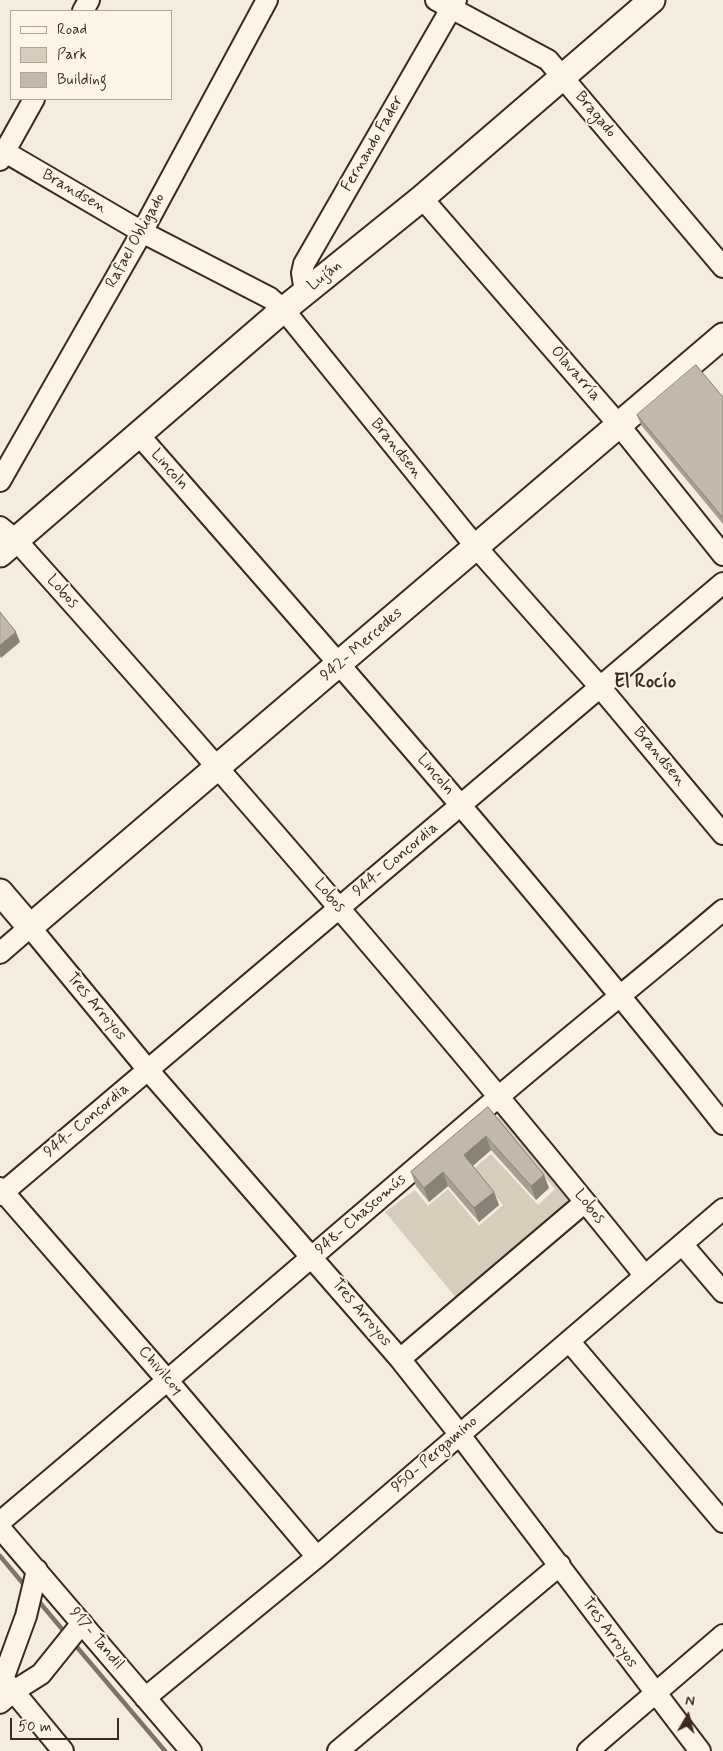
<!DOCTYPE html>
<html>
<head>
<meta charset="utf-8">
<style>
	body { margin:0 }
	#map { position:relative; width:723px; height:1751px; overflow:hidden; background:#f4eddd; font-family:Mynerve,sans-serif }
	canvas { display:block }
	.legend { position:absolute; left:10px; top:10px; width:162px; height:90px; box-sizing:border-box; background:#fcf5e5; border:1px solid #afa495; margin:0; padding:6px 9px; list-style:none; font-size:15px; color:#3b2a1e }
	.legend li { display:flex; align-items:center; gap:10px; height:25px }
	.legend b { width:25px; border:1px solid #afa495 }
	.north { position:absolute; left:663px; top:1691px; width:50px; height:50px; -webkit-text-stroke:4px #fcf5e5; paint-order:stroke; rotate:8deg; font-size:14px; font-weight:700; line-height:20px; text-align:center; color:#3b2a1e }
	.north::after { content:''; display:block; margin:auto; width:18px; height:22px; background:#3b2a1e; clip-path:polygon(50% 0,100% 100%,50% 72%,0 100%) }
	.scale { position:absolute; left:10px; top:1718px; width:109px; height:22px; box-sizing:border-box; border:2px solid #3b2a1e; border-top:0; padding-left:6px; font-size:15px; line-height:18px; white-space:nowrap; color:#3b2a1e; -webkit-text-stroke:4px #fcf5e5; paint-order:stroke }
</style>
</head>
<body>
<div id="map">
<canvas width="723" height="1751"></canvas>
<ul class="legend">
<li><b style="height:6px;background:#fcf5e5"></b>Road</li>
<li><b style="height:14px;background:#d6cdbd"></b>Park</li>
<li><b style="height:14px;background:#c3b9aa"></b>Building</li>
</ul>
<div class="north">N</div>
<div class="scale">50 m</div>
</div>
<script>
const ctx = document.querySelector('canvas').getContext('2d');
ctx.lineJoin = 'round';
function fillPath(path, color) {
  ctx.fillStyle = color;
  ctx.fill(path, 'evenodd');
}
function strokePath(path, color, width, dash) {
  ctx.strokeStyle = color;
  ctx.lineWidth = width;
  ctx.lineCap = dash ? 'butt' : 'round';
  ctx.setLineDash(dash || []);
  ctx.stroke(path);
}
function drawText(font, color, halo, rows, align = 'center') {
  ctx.font = font + ' Mynerve,sans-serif';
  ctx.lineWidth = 4;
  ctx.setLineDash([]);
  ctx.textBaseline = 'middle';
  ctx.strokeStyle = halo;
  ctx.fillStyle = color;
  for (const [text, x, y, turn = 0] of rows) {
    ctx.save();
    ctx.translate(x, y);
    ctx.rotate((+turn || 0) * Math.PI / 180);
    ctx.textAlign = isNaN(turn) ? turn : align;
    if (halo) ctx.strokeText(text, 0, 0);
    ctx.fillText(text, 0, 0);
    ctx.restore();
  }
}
fillPath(new Path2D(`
	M502,1113L576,1201L458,1300L385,1212L415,1190L428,1206L448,1189L479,1226L503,1205L473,1169L491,1154L538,1205L555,1189L496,1119Z`), '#d6cdbd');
strokePath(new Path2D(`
	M0,1556L26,1587
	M36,1598L62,1629
	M76,1646L165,1751`), '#817466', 4.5);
const minor = new Path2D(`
	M436,0L548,60L723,267
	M83,11L89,0
	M0,149L142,232L270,298L284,310L476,547L600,687L723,834
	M0,160L34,99
	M422,198L619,425L723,555
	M305,292L302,273L304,264L456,0
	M138,434C337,661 536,887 723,1124
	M0,481L142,232L267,0
	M0,527L16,540C231,780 443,1024 645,1276
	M0,953L30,927L148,1070L400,1359L453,1426L700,1751
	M0,1188L168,1381L317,1557
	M0,1195L723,583
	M682,1244L723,1292
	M569,1341L723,1522
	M400,1359L585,1202
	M0,1522C167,1382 331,1240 496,1099C571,1035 648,974 723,910
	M0,1528L191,1751
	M3,1679L26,1616L37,1570
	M5,1681L63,1751
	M145,1698L317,1557L723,1209
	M0,1703L14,1691L41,1674L82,1623
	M338,1751L560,1565
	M588,1751L723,1635`);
const major = new Path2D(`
	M0,554L277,315L422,198L652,0
	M0,892L30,927L723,336`);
strokePath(minor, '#3b2a1e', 24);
strokePath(major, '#3b2a1e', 29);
strokePath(minor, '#fcf5e5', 20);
strokePath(major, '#fcf5e5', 25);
fillPath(new Path2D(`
	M722,396H723V524L641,425L637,415Z
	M488,1107L544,1175L549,1188L536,1200L491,1150L473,1166L494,1192L499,1205L479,1222L448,1186L429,1202L416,1186L411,1172Z`), '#a89f92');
fillPath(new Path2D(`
	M16,632L20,642L1,658L0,656V645Z
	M486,1136L491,1150L469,1169L464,1155Z
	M443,1172L448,1186L429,1202L424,1188Z
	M544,1175L549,1188L536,1200L531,1186Z
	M494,1192L499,1205L479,1222L474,1208Z`), '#888277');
const building = new Path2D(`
	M696,365L722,396H723V518L637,415Z
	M0,612L16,632L0,645Z
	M488,1107L544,1175L531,1186L486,1136L464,1155L494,1192L474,1208L443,1172L424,1188L411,1172Z`);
fillPath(building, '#c3b9aa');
strokePath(building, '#888277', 1);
drawText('16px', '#3b2a1e', '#fcf5e5', [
	["Bragado",595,115,50],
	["Fernando Fader",373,144,-60],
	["Brandsen",74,192,30],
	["Rafael Obligado",136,241,-61],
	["Luján",325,276,-39],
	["Olavarría",575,374,49],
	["Brandsen",396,449,51],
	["Lincoln",169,470,49],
	["Lobos",62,592,48],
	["942- Mercedes",362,645,-41],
	["Brandsen",659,757,50],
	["Lincoln",435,775,50],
	["944- Concordia",396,860,-40],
	["Lobos",329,896,50],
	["Tres Arroyos",96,1007,50],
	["944- Concordia",87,1121,-40],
	["Lobos",589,1207,51],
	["948- Chascomús",361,1215,-41],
	["Tres Arroyos",361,1313,50],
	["Chivilcoy",160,1371,49],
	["950- Pergamino",435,1455,-41],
	["Tres Arroyos",609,1633,54],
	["917- Tandil",96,1639,50]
]);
drawText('bold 19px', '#3b2a1e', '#fcf5e5', [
	["El Rocío",645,683]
]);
</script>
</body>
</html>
